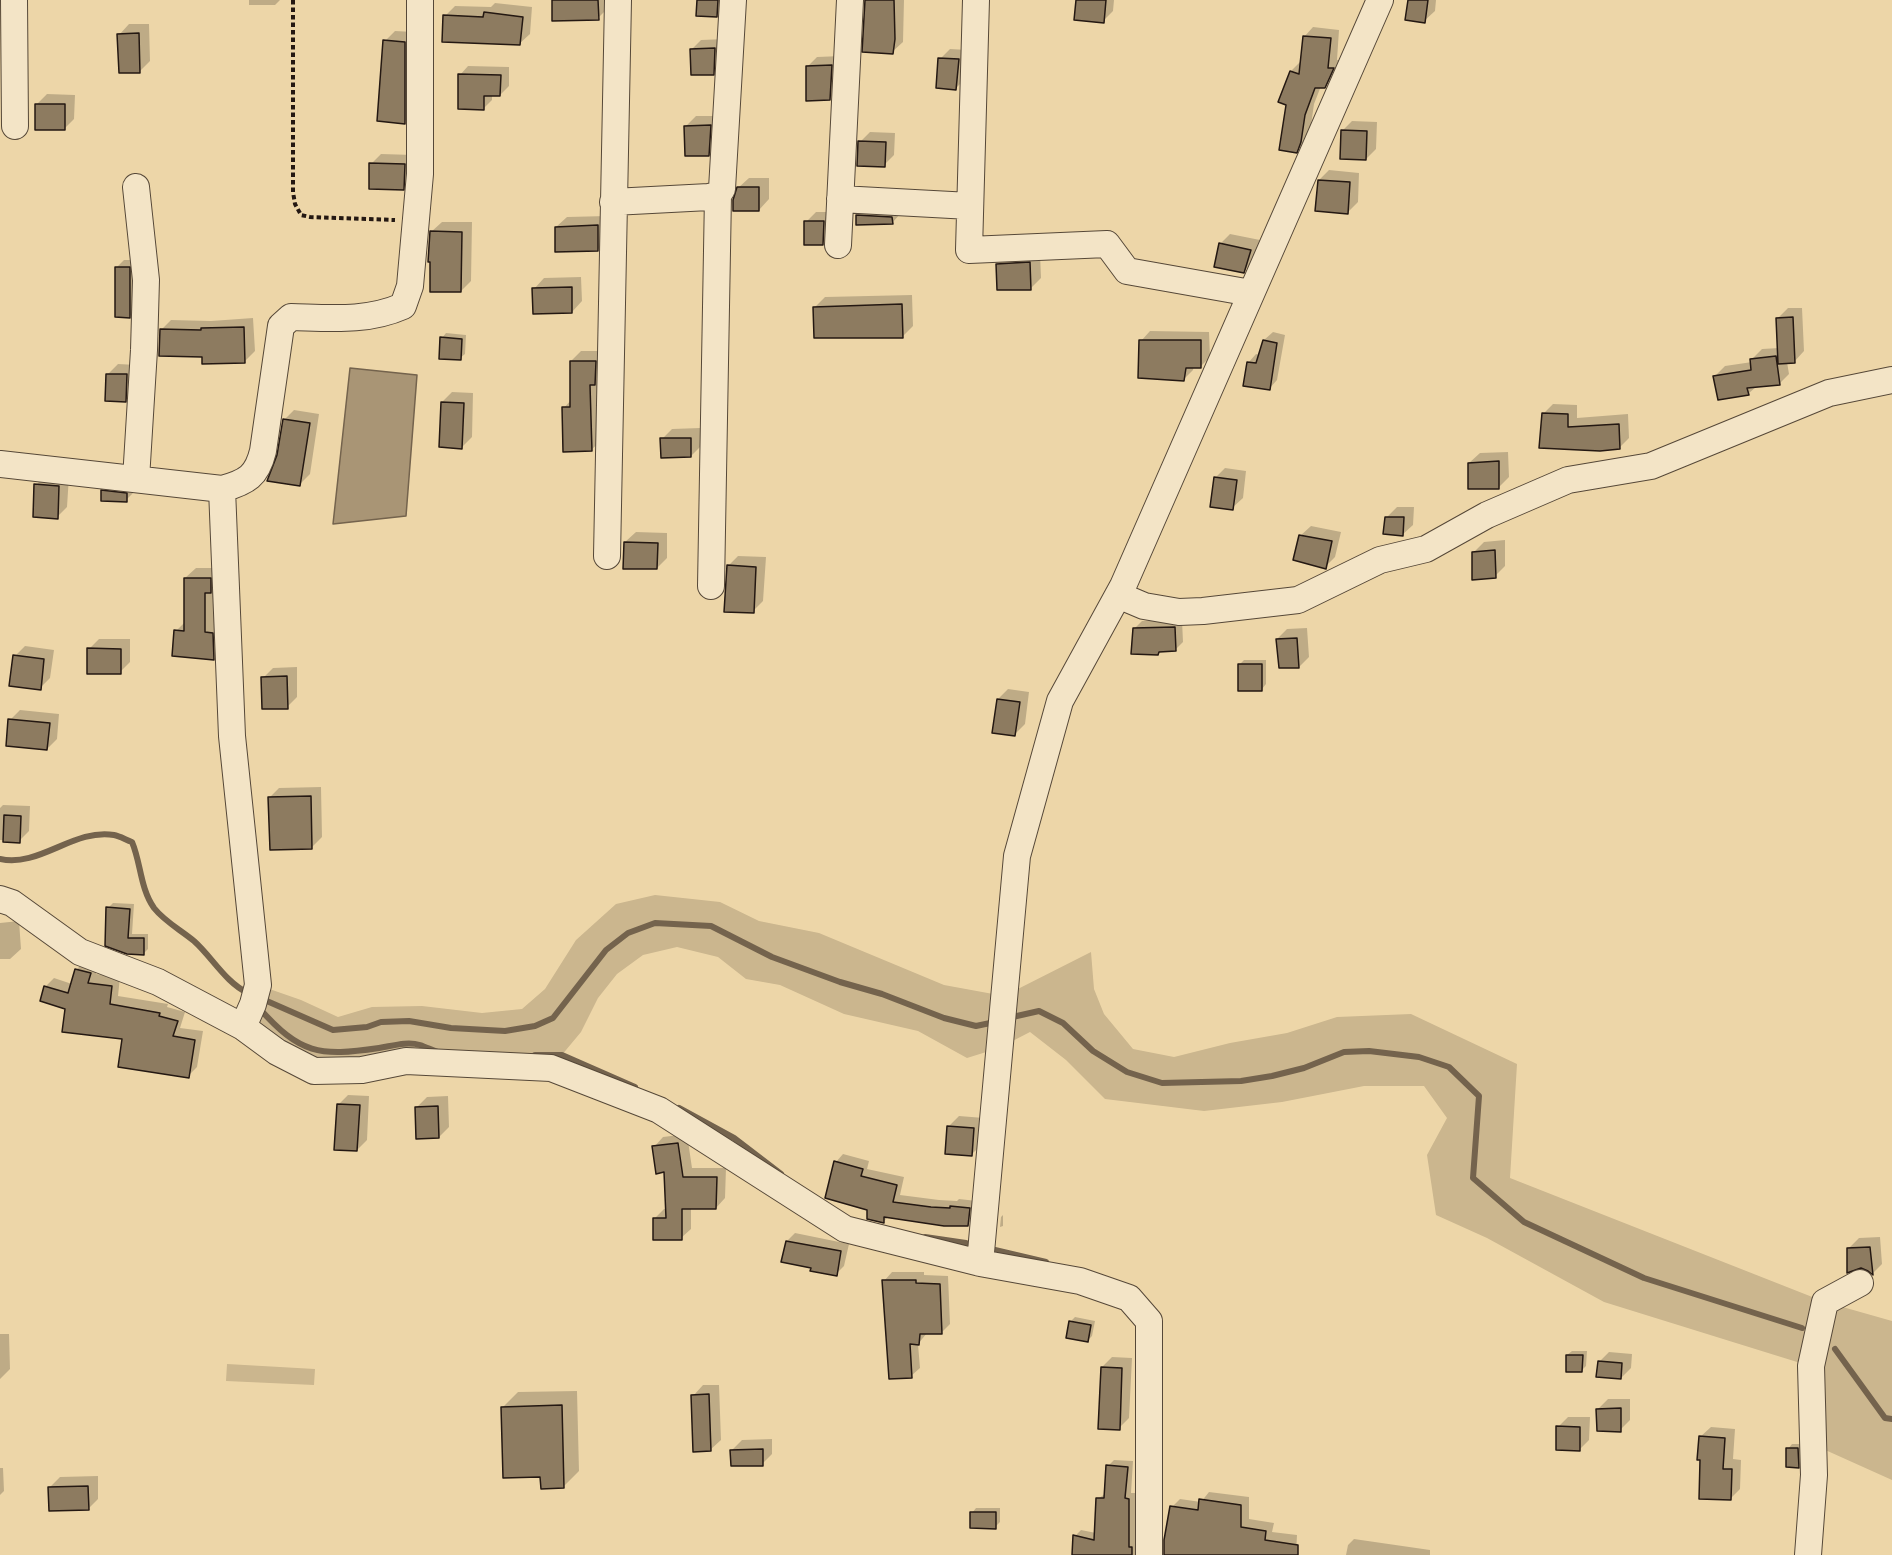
<!DOCTYPE html>
<html>
<head>
<meta charset="utf-8">
<style>
	body { margin:0 }
	canvas { display:block; background:#edd6a8 }
</style>
</head>
<body>
<canvas width="1892" height="1555"></canvas>
<script>
const ctx = document.querySelector('canvas').getContext('2d');
ctx.lineJoin = 'round';
function fillPath(path, color) {
  ctx.fillStyle = color;
  ctx.fill(path, 'evenodd');
}
function strokePath(path, color, width, dash) {
  ctx.strokeStyle = color;
  ctx.lineWidth = width;
  ctx.lineCap = dash ? 'butt' : 'round';
  ctx.setLineDash(dash || []);
  ctx.stroke(path);
}
fillPath(new Path2D(`
	M655,895L720,902L759,921L819,933L944,985L1004,996L1091,952L1094,989L1104,1014L1133,1049L1174,1057L1230,1043L1287,1033L1337,1017L1411,1014L1517,1064L1510,1178L1825,1302L1892,1321V1480L1812,1444L1810,1366L1604,1302L1487,1238L1436,1215L1427,1155L1447,1118L1424,1086H1364L1282,1102L1204,1111L1105,1099L1066,1060L1030,1032L999,1048L967,1058L918,1031L844,1014L780,985L746,979L718,957L677,947L643,955L617,974L598,998L581,1032L551,1068L314,1071L243,1027L258,985L301,1000L338,1017L372,1007L422,1006L482,1013L522,1009L545,989L576,940L616,904Z
	M227,1364L315,1369L314,1385L226,1381Z`), '#cbb68e');
const water = new Path2D(`
	M350,368L417,375L406,516L333,524Z`);
fillPath(water, '#a99575');
strokePath(water, '#74634d', 1.5);
fillPath(new Path2D(`
	M249,0H280L275,5H249Z
	M553,0H608V8L598,18Z
	M698,0H727V5L716,15Z
	M866,0H904L903,42L892,52Z
	M1077,0H1114L1113,11L1103,21Z
	M1410,0H1436L1435,11L1424,21Z
	M495,3L532,7L530,34L519,44L445,16L455,6L491,7Z
	M129,24H149L150,61L140,71L119,35Z
	M1313,27L1339,30L1337,60H1342L1334,77L1325,86H1321L1314,104L1310,132L1306,142L1296,151L1287,104L1280,101L1291,71L1300,62L1304,37Z
	M395,31L414,32V112L404,122L385,41Z
	M725,39L723,63L713,73L691,50L701,40Z
	M950,49L968,50L966,78L956,88L940,59Z
	M841,56L840,88L829,99L807,67L817,57Z
	M468,66L509,67V86L500,95H492V100L484,108L460,75Z
	M47,94L75,95L74,119L64,129L37,104Z
	M696,116H720L718,144L708,154L685,127Z
	M1352,121L1377,122L1376,149L1366,159L1342,131Z
	M870,132L895,133L894,155L884,165L860,142Z
	M381,154L414,155L413,178L403,189L371,164Z
	M1329,170L1359,173L1358,202L1348,212L1319,180Z
	M749,178H769V199L759,210L738,188Z
	M868,205L902,212L892,223L857,215Z
	M816,212H834L833,233L822,243L806,222Z
	M607,216L608,240L597,250L556,227L567,217Z
	M442,222H472L471,281L461,291L431,232Z
	M1230,234L1260,240L1253,262L1243,272L1220,244Z
	M1040,253L1041,278L1031,288L998,264L1008,254Z
	M124,260H137V309L129,317L116,268Z
	M581,277L582,301L572,312L534,289L544,278Z
	M912,295L913,326L903,336L815,307L825,297Z
	M1788,308H1802L1804,351L1794,362H1787L1789,374L1779,384L1757,386L1748,394L1715,376L1725,366L1752,362V359L1762,349L1779,348L1778,318Z
	M253,318L255,351L244,362L203,356L161,330L171,320L211,321Z
	M1150,331L1209,332L1210,357L1201,366H1194L1193,370L1184,379L1141,341Z
	M1273,332L1285,335L1277,380L1269,389L1248,363L1256,354L1260,355L1264,340Z
	M446,333L466,335L465,354L460,358L442,338Z
	M581,351H605L602,440L591,450L564,408L571,400V361Z
	M118,364L137,365L135,390L125,400L107,375Z
	M452,392L473,393L472,437L462,447L442,402Z
	M1553,404L1577,405V418L1628,414L1629,438L1619,448L1600,449L1543,414Z
	M294,410L319,414L310,474L300,484L279,455L284,420Z
	M700,428L701,446L691,456L662,439L672,429Z
	M1508,452L1509,477L1499,487L1469,463L1480,453Z
	M1225,468L1246,471L1243,498L1232,508L1215,478Z
	M46,475L69,476L67,507L57,517L36,485Z
	M113,481L136,490L126,500L103,491Z
	M1397,507H1414L1413,525L1402,535L1387,517Z
	M1311,526L1341,532L1335,557L1325,567L1300,536Z
	M636,532L667,533V558L657,568L625,542Z
	M1505,540V566L1495,576L1474,552L1484,542Z
	M738,556L766,557L763,601L753,611L728,566Z
	M196,568H220L223,648L213,658L176,631L186,621L185,578Z
	M1182,620L1183,642L1175,650H1161L1158,654L1134,629L1142,621Z
	M1307,628L1309,657L1299,667L1277,639L1287,629Z
	M99,639H130V662L120,672L89,649Z
	M25,646L54,650L50,678L40,688L15,656Z
	M1244,660H1266V684L1262,689L1239,665Z
	M297,667V697L287,707L263,678L273,668Z
	M1008,689L1029,692L1025,724L1015,734L998,699Z
	M20,710L59,714L57,739L47,749L10,720Z
	M321,787L322,837L312,847L269,798L279,788Z
	M3,805L30,806L29,831L19,841L0,840V808Z
	M113,903L134,904L132,934H148V949L143,954L107,945L108,908Z
	M19,921L21,949L10,959H0V923Z
	M85,961L98,965L96,974L120,977L118,996L168,1004L167,1007L185,1012L180,1028L203,1031L197,1067L188,1076L124,1038L67,1008L45,987L54,978L72,984L76,970Z
	M348,1095L369,1096L367,1140L357,1150L338,1105Z
	M448,1096L449,1127L439,1137L417,1107L427,1097Z
	M959,1116L984,1118L982,1144L971,1155L949,1126Z
	M687,1134L692,1168H726L725,1198L716,1208L691,1207V1229L681,1238L655,1218L664,1209H667L665,1171L654,1147L663,1137Z
	M843,1154L869,1161L867,1169L904,1177L900,1195L939,1200L957,1201L959,1199L977,1201L975,1216L968,1224L889,1216L883,1222L869,1209L836,1162Z
	M1003,1215V1226L1000,1227L1001,1217Z
	M795,1233L849,1244L844,1266L836,1274L813,1266L787,1241Z
	M1880,1237L1882,1264L1873,1273L1849,1248L1859,1238Z
	M892,1272H924V1275L948,1276L950,1324L941,1333H927L918,1344L920,1368L911,1376L884,1281Z
	M1075,1317L1095,1321L1092,1336L1087,1341L1070,1322Z
	M0,1334H9L10,1369L0,1379Z
	M1572,1351H1587L1586,1366L1582,1370L1567,1355Z
	M1609,1352L1632,1354L1631,1368L1621,1378L1599,1362Z
	M1112,1357L1132,1358L1129,1418L1119,1428L1102,1367Z
	M703,1385H719L721,1440L710,1450L693,1396Z
	M577,1391L579,1471L564,1486L542,1475L502,1408L518,1392Z
	M1608,1399H1630V1420L1620,1430L1598,1409Z
	M1568,1417H1590L1589,1440L1579,1450L1558,1427Z
	M1711,1427L1735,1429L1733,1459L1741,1460L1740,1489L1730,1499L1700,1437Z
	M772,1439V1454L762,1464L732,1450L742,1440Z
	M1792,1444H1802L1803,1462L1798,1467L1788,1449Z
	M1114,1460L1133,1461L1131,1493H1135V1541H1138V1555H1073L1075,1536L1081,1530L1096,1533L1098,1499L1106,1493L1108,1466Z
	M0,1468H3L4,1491L0,1495Z
	M98,1476V1499L88,1509L50,1487L60,1477Z
	M1209,1492L1249,1497V1519L1274,1523L1272,1532L1297,1535L1296,1555H1169L1172,1507L1180,1499L1201,1502Z
	M976,1508H1000V1522L995,1527L972,1513Z
	M1354,1539L1430,1550V1555H1346L1348,1545Z`), '#0003');
strokePath(new Path2D(`
	M0,859C39,868 74,828 114,835C120,836 126,840 132,842C141,863 140,888 154,908C165,922 181,930 194,941C212,957 226,983 248,993
	M260,998L333,1030L367,1027L381,1022L409,1021L451,1028L505,1031L535,1026L553,1018L606,950L628,933L655,923L711,926L772,957L840,982L882,994L944,1018L976,1026L995,1022
	M259,1008C300,1054 319,1057 379,1048C392,1046 407,1041 420,1045C426,1047 432,1050 438,1052
	M1008,1018L1039,1011L1063,1023L1093,1051L1127,1072L1162,1083L1241,1081L1272,1076L1304,1068L1344,1052L1369,1051L1419,1057L1449,1067L1479,1096L1473,1178L1524,1222L1644,1278L1802,1328
	M535,1055H562L635,1087
	M679,1108L734,1138L781,1174
	M925,1237L966,1243
	M995,1250L1046,1262
	M1835,1349L1885,1418L1892,1419`), '#74634d', 6);
const building = new Path2D(`
	M552,0H598L599,20L552,21Z
	M697,0H718L717,17L696,16Z
	M865,0H894L895,39L893,54L862,52Z
	M1076,0H1106L1104,23L1074,20Z
	M1408,0H1428L1425,23L1405,20Z
	M484,12L523,17L520,45L442,42L443,15L483,17Z
	M139,33L140,73H119L117,34Z
	M1303,36L1331,38L1328,68H1334L1325,88H1315L1305,115L1301,142L1297,153L1279,150L1286,105L1278,102L1290,71L1299,74Z
	M383,40L405,42V124L377,121Z
	M715,48L714,75H691L690,49Z
	M938,58L959,59L956,90L936,88Z
	M832,65L830,100L806,101V66Z
	M458,74L501,75L500,96H484V110L458,109Z
	M35,104H65V130H35Z
	M711,125L709,156H685L684,126Z
	M1341,130L1367,131L1366,160L1340,159Z
	M858,141L886,142L885,167L857,166Z
	M369,163L405,164L404,190L369,189Z
	M1318,180L1350,182L1348,214L1315,211Z
	M737,187H759V211H733V200Z
	M856,215L892,217L893,224L856,225Z
	M804,221H824L823,245H804Z
	M598,225V251L555,252V227Z
	M430,231L462,232L461,292H430V262H428Z
	M1219,243L1251,250L1244,273L1214,267Z
	M1030,262L1031,290H997L996,264Z
	M115,267H130V318L115,317Z
	M572,287V313L533,314L532,288Z
	M902,304L903,338H814L813,307Z
	M1793,317L1795,363L1778,364L1776,318Z
	M244,327L245,363L202,364V357L159,356L160,329L201,330V328Z
	M440,337L462,339L461,360L439,359Z
	M1139,340H1201V368H1186L1184,381L1138,378Z
	M1263,340L1277,343L1270,390L1243,386L1247,362L1256,363Z
	M1776,356L1780,385L1747,388L1749,395L1718,400L1713,376L1751,370L1750,359Z
	M570,361H596L595,385H590L592,451L563,452L562,407H570Z
	M106,374H127L126,402L105,401Z
	M441,402L464,403L462,449L439,447Z
	M1542,413L1568,414V427L1619,424L1620,449L1600,451L1539,448Z
	M283,419L310,423L300,486L267,481L277,455Z
	M660,438H691V457L661,458Z
	M1499,461V489H1468V463Z
	M1214,477L1237,480L1233,510L1210,507Z
	M34,484L59,486L58,519L33,517Z
	M101,490L127,493V502L101,501Z
	M1385,517H1404L1403,536L1383,534Z
	M1299,535L1332,541L1326,569L1293,560Z
	M624,542L658,543L657,569H623Z
	M1495,550L1496,578L1472,580V552Z
	M727,565L756,567L754,613L724,612Z
	M184,578H211V593H205V632L213,633L214,660L172,656L174,630L184,631Z
	M1175,627L1176,651L1159,652L1158,655L1131,654L1133,628Z
	M1297,638L1299,668H1279L1276,639Z
	M87,648L121,649V674H87Z
	M13,655L44,659L41,690L9,686Z
	M1238,664H1262V691H1238Z
	M287,676L288,709H262L261,677Z
	M997,699L1020,702L1015,736L992,733Z
	M8,719L50,723L47,750L6,746Z
	M311,796L312,849L270,850L268,797Z
	M4,815L21,816L20,843L3,842Z
	M106,907L130,909L128,938H144V955L127,954L105,946Z
	M75,969L91,973L88,983L112,986L110,1004L160,1013L159,1016L178,1021L173,1036L195,1040L189,1078L118,1067L122,1039L62,1032L65,1009L40,1001L44,986L68,993Z
	M337,1104L360,1105L357,1151L334,1150Z
	M438,1106L439,1138L416,1139L415,1107Z
	M947,1126L974,1128L972,1156L945,1154Z
	M678,1143L683,1177H717L716,1209H682V1240H653V1218H666L664,1172L656,1174L652,1146Z
	M834,1161L863,1169L861,1176L897,1185L893,1202L931,1207L950,1208V1206L970,1208L968,1226H944L884,1217V1223L867,1219V1210L825,1198Z
	M786,1241L841,1251L837,1276L810,1271L811,1268L781,1262Z
	M1870,1247L1873,1275L1868,1271L1861,1268L1847,1273V1248Z
	M882,1280H916V1283L940,1284L942,1334H920L919,1345L910,1344L912,1378L889,1379Z
	M1069,1321L1091,1325L1088,1342L1066,1338Z
	M1566,1355H1583L1582,1372H1566Z
	M1598,1361L1622,1363L1621,1379L1596,1377Z
	M1101,1367L1122,1368L1120,1430L1098,1429Z
	M709,1394L711,1451L693,1452L691,1395Z
	M562,1405L564,1488L541,1489L540,1477L503,1478L501,1407Z
	M1621,1408V1432L1597,1431L1596,1409Z
	M1556,1426L1580,1427V1451L1556,1450Z
	M1699,1436L1725,1438L1723,1469H1732L1731,1500L1699,1499L1700,1460H1697Z
	M1786,1448H1798L1799,1468L1786,1467Z
	M763,1449V1466H731L730,1450Z
	M1106,1465L1128,1467L1125,1498L1129,1499V1547H1132V1555H1072L1073,1535L1094,1540L1096,1498H1104Z
	M88,1486L89,1510L49,1511L48,1487Z
	M1199,1499L1241,1505V1527L1266,1531L1265,1540L1298,1545V1555H1164V1540L1170,1506L1198,1510Z
	M970,1512H996V1529L970,1528Z`);
fillPath(building, '#8d7b60');
strokePath(building, '#241812', 1.5);
const minor = new Path2D(`
	M14,0L15,126
	M976,0L969,250L1107,244L1127,271L1251,293
	M840,199L970,206
	M613,202L709,197L718,195L722,189L733,0
	M838,245L850,0
	M0,464L222,489L232,736L258,985L253,1004L243,1027
	M136,479L144,350L146,280L136,187
	M222,489C247,482 257,476 263,451L281,326L291,317C330,318 367,322 403,306L410,286L420,174V0
	M607,556L618,0
	M711,586L718,195
	M1118,595L1144,606L1179,612L1203,611L1298,600L1380,560L1426,549L1487,515L1568,480L1651,466L1829,393L1892,380
	M0,899L12,903L80,952L158,982L243,1027L277,1052L314,1071L362,1070L406,1061L551,1068L659,1110L845,1229L980,1263L1017,856L1060,701L1123,586L1380,0
	M980,1263L1080,1281L1129,1298L1149,1321V1555
	M1808,1555L1814,1475L1811,1366L1825,1302L1860,1283`);
strokePath(minor, '#564838', 28);
strokePath(new Path2D(`
	M293,0V192L295,204L301,215L310,217L395,220`), '#241812', 4, [4.5, 3]);
strokePath(minor, '#f3e4c6', 26);
</script>
</body>
</html>
